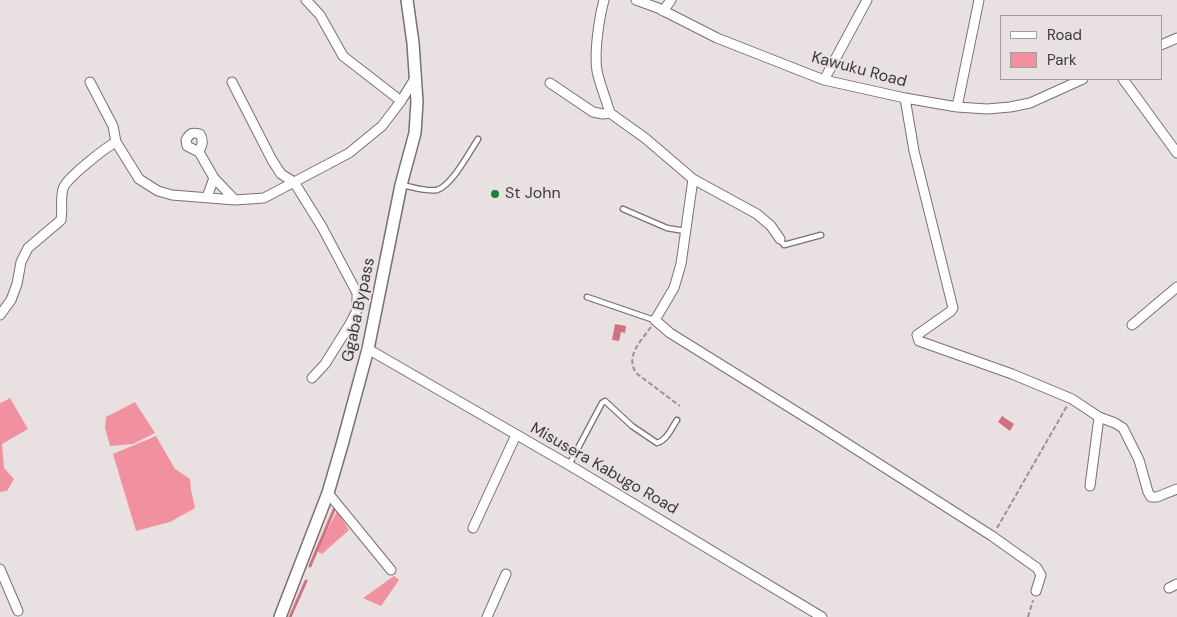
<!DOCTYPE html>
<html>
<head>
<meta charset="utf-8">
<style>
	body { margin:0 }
	#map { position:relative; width:1177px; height:617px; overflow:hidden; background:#e9e1e1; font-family:"DM Sans",sans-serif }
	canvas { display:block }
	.legend { position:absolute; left:1000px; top:15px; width:162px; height:65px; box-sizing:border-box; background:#e9e1e1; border:1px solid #a49d9e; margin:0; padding:6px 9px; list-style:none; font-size:15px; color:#3c3839 }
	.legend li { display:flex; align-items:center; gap:10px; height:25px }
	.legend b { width:25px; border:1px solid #a49d9e }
</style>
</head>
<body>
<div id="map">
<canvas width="1177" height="617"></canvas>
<ul class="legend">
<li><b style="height:6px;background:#fff"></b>Road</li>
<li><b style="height:14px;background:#f191a0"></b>Park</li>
</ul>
</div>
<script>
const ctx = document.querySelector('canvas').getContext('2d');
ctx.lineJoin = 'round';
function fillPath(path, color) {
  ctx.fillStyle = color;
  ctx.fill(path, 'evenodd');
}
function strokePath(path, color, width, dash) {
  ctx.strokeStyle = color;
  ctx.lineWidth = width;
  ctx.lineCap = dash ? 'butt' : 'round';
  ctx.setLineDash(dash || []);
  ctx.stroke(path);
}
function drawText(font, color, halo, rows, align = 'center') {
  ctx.font = font + ' "DM Sans",sans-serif';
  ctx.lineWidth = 4;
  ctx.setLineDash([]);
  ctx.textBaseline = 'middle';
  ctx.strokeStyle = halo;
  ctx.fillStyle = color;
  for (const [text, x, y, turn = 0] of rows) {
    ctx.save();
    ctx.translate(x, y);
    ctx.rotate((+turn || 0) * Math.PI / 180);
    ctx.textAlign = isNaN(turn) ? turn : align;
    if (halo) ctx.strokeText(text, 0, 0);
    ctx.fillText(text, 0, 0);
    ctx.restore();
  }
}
fillPath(new Path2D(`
	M10,398L28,429L2,444L4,468L14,479L7,491L0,492V402L1,403Z
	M135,402L155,433L133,444L110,446L105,428L106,417Z
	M156,436L175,469L190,479L191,490L195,508L170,522L136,531L113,454Z
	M337,511L349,530L322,554L316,551Z
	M394,576L399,580L381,606L363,598Z`), '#f191a0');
fillPath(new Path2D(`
	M615,324L626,326L625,333L621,332L619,341L612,340Z
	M1002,416L1014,424L1010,431L998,422Z`), '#d07281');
strokePath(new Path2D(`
	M310,566L336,505
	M290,617L306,581`), '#d07281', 3);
const lane = new Path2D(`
	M402,185C413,187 426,192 437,190C452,185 469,153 478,139
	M623,209L667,228L685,231
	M780,239L784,245L821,235
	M587,297L654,320
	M569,465L602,403L605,401L632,426L657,443C667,440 671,429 677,420`);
const street = new Path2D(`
	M306,0L320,15L343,56L401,101
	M604,0C599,18 594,53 597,71C600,85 606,99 610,113
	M636,0L658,8L717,38L824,80L905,98L957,107L987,109L1010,107L1030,103L1083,79
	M663,11L671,0
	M1161,45L1177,38
	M1123,79L1177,153
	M824,80L867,0
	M90,82L113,126L116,142
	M232,82L272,160L281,174L294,182L322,227L357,293V310L350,324L325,364L312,378
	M550,83L593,112L603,114L610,113L645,138L693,179L681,264L674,288L655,320L670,333L818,425L992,536L1037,568L1041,575L1036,591
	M905,98L914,151L953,308L951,311L917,335L919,341L1012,374L1072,399L1099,417L1090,486
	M957,107L979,0
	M199,152C202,145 204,141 200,134C192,132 190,133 186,140L187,146L199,152L214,178L235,200
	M693,179L757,214L771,226L780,239
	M207,197L214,178
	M0,315L11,300L17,284L21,262L28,248L61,220C63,210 60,199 63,189C65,179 105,148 116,142L139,179L158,191L172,195L235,200L264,198L349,153L382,126L401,101L414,80
	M1132,325L1177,287
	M368,349L569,465L822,617
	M1099,417L1115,423L1123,428L1139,460L1148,492L1151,497H1157L1177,489
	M328,493L391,570
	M473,528L516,435
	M0,569L18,611
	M1169,588L1177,584
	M487,617L506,574`);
const secondary = new Path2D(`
	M280,617L328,493L342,445L368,349L401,185L415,133L417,102L413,43L407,0`);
strokePath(lane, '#787071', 7);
strokePath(street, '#787071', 11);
strokePath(secondary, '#787071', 14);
strokePath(new Path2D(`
	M651,327C641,341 625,356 636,373L680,406
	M997,528L1067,406
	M1028,617L1033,600`), '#999293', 2, [5, 2.5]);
strokePath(lane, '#fff', 4.5);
strokePath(street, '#fff', 9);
strokePath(secondary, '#fff', 11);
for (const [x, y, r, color] of [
	[495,194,5,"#15833a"]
]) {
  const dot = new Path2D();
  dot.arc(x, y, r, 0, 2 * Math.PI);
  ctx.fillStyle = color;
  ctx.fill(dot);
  strokePath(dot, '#e9e1e1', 2);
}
drawText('16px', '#3c3839', '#e9e1e1', [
	["Kawuku Road",859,70,15],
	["Ggaba Bypass",359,310,-78],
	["Misusera Kabugo Road",604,469,30]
]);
drawText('16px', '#3c3839', '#e9e1e1', [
	["St John",505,194]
], 'left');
</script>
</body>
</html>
